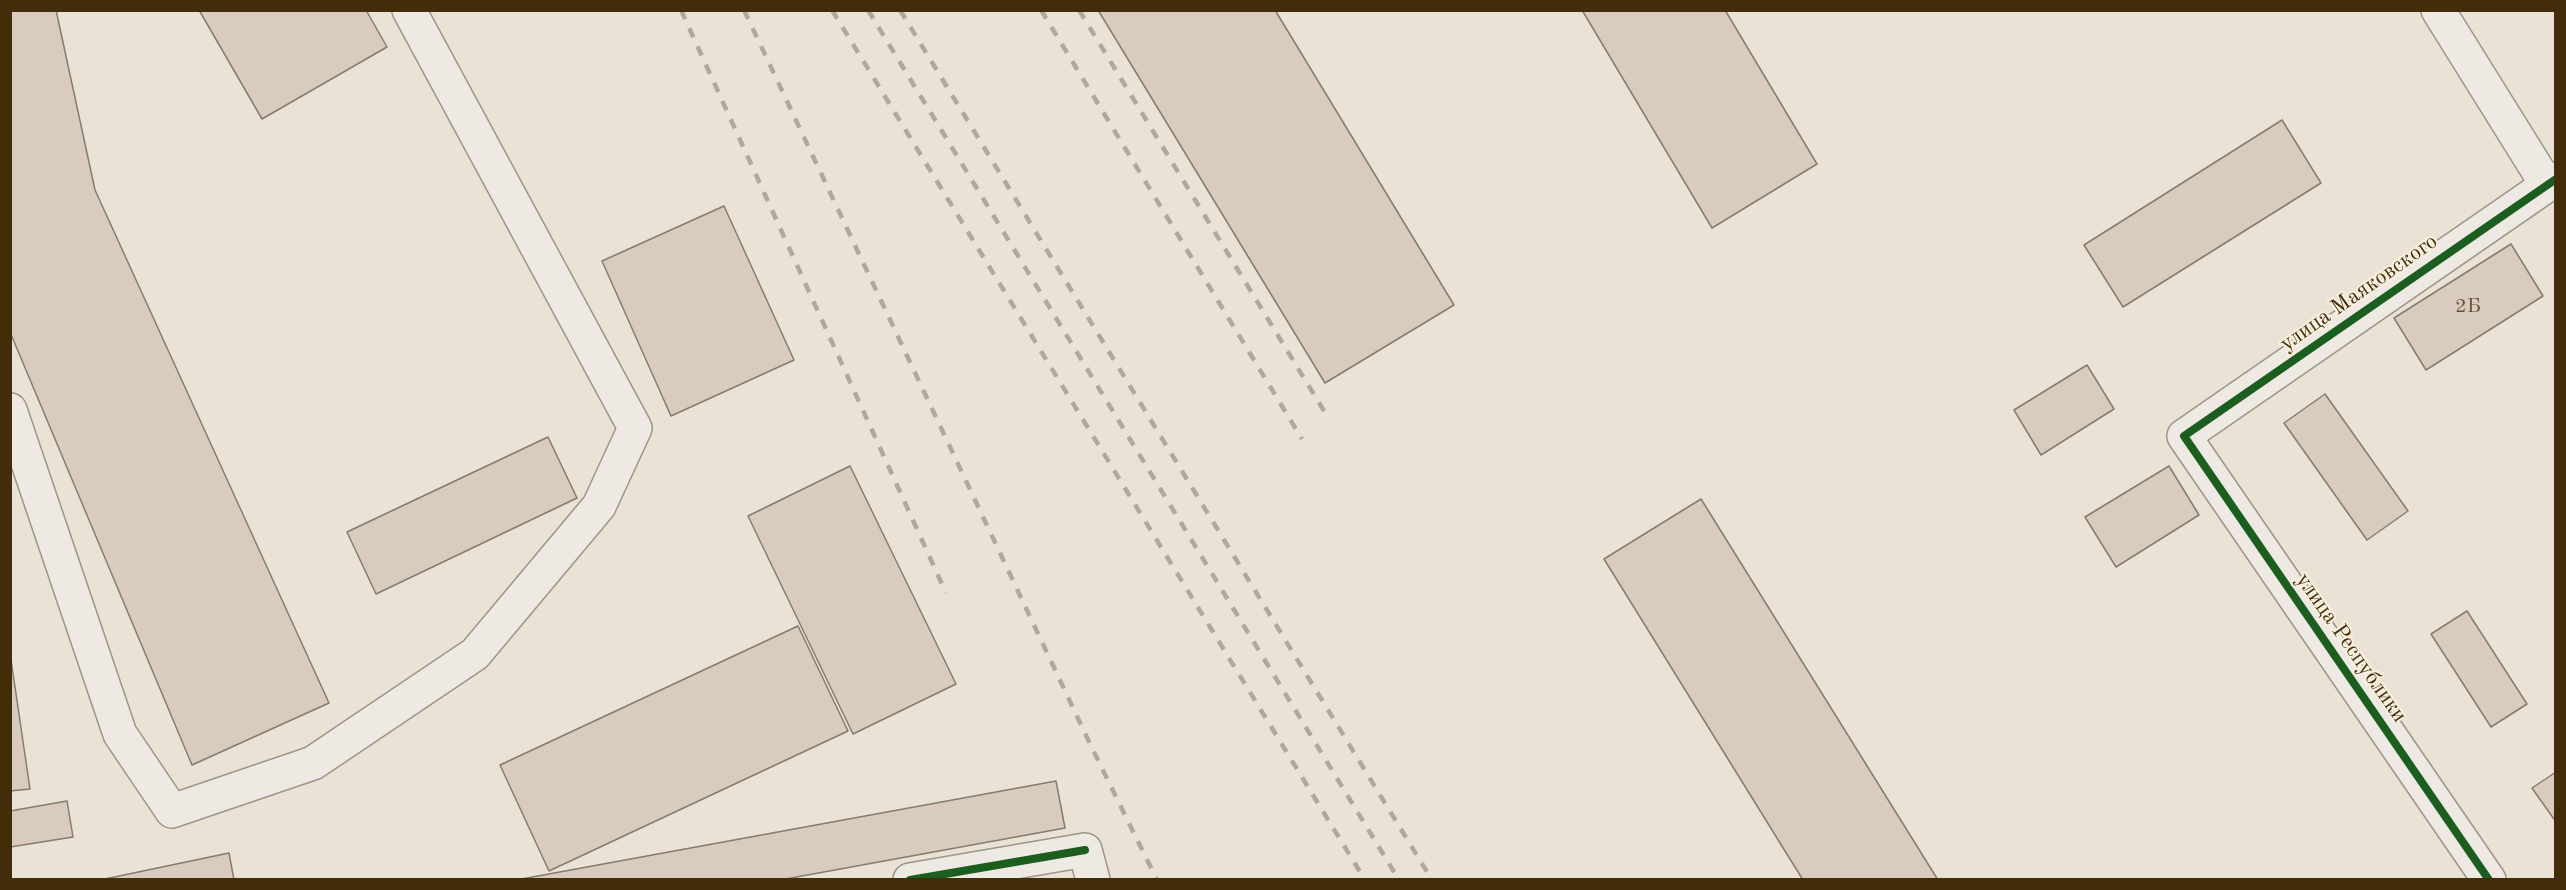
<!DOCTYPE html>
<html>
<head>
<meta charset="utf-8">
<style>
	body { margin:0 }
	#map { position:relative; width:2566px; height:890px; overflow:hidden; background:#eae2d4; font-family:"Old Standard TT",serif }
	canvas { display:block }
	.frame { position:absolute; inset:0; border:12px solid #422c0a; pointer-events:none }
</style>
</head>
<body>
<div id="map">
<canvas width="2566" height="890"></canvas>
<div class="frame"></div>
</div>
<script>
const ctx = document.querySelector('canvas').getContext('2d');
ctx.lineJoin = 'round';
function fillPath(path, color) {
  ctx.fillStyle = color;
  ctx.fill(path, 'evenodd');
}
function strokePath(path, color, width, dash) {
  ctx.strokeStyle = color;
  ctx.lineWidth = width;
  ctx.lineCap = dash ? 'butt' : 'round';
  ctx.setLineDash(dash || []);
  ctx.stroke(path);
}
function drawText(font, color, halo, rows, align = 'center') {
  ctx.font = font + ' "Old Standard TT",serif';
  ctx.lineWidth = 4.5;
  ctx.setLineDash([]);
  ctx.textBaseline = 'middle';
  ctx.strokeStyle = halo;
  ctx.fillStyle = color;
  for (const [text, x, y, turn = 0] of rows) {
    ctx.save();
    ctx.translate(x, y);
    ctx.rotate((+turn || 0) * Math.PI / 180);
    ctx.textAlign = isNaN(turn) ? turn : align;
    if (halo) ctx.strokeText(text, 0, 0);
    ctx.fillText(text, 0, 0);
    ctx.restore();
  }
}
const building = new Path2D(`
	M10,10H56L95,190L329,703L192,765L10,332Z
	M199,10H366L387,47L262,119Z
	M1098,10H1275L1454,305L1325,383Z
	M1582,10H1725L1817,164L1712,228Z
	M2282,120L2321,183L2123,307L2084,245Z
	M724,206L794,360L671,416L602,261Z
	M2511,244L2543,296L2426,370L2394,318Z
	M2087,365L2114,409L2041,455L2014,410Z
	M2325,394L2408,511L2367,540L2284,423Z
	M548,437L577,498L376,594L347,532Z
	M850,466L956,684L853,734L748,516Z
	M2169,466L2199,515L2116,567L2085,517Z
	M1701,499L1938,880H1803L1604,559Z
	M2467,611L2527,704L2491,727L2431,634Z
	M798,626L848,731L549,871L500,765Z
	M10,653L30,789L10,791Z
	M2556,772V822L2532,788Z
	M1056,781L1065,828L780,880H516Z
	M67,801L73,837L10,847V811Z
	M229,853L234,880H100Z`);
fillPath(building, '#dacbbf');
strokePath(building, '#847c6f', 1.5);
const minor = new Path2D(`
	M2438,10L2547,185
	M10,410L120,734L172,811L313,763L475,654L599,506L635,428L409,10
	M910,880L1085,850L1093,880
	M2489,880L2184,436L2556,179`);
strokePath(minor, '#9c9589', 36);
strokePath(minor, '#eeeae3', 33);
strokePath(new Path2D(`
	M681,10L946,593
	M744,10L1091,746L1157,880
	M832,10L1365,880
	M868,10L1399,880
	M900,10L1432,880
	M1041,10L1302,439
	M1079,10L1329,419`), '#aea89e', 4.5, [10, 10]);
strokePath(new Path2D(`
	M910,880L1085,850
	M2489,880L2184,436L2556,179`), '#1b5e20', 8);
drawText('20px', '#685437', null, [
	["2Б",2468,307]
]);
drawText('22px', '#422c0a', '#f7efde', [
	["улица Маяковского",2359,293,-35],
	["улица Республики",2351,648,55]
]);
</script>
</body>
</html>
